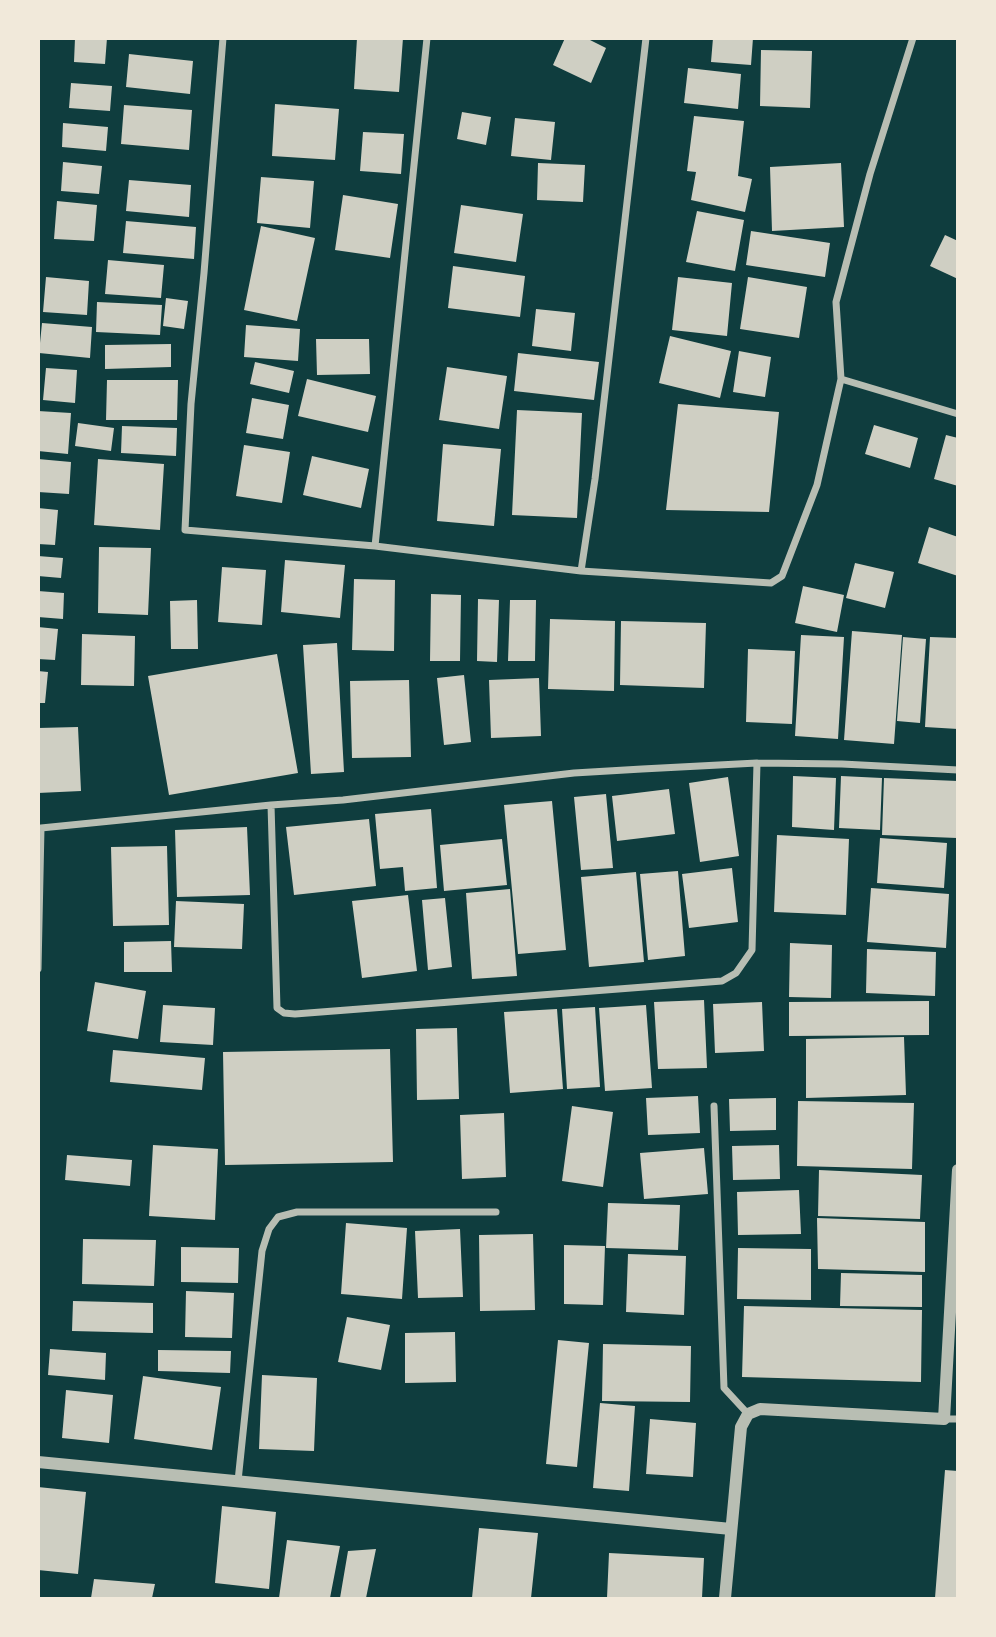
<!DOCTYPE html>
<html>
<head>
<meta charset="utf-8">
<style>
	body { margin:0 }
	#map { position:relative; width:996px; height:1637px; overflow:hidden; background:#0f3d3e; font-family:"Space Grotesk",sans-serif }
	canvas { display:block }
	.frame { position:absolute; inset:0; border:40px solid #f1e9da; pointer-events:none }
</style>
</head>
<body>
<div id="map">
<canvas width="996" height="1637"></canvas>
<div class="frame"></div>
</div>
<script>
const ctx = document.querySelector('canvas').getContext('2d');
ctx.lineJoin = 'round';
function fillPath(path, color) {
  ctx.fillStyle = color;
  ctx.fill(path, 'evenodd');
}
function strokePath(path, color, width, dash) {
  ctx.strokeStyle = color;
  ctx.lineWidth = width;
  ctx.lineCap = dash ? 'butt' : 'round';
  ctx.setLineDash(dash || []);
  ctx.stroke(path);
}
fillPath(new Path2D(`
	M75,38H107L105,64L74,62Z
	M357,38H403L399,92L354,89Z
	M565,38H586L606,48L591,83L553,65Z
	M713,38H753L751,65L711,62Z
	M761,50L812,51L810,108L760,106Z
	M129,54L193,61L190,94L126,87Z
	M688,68L741,74L738,109L684,103Z
	M71,83L112,86L110,111L69,108Z
	M275,104L339,109L335,160L272,156Z
	M124,105L192,110L189,150L121,144Z
	M462,112L491,117L486,145L457,139Z
	M694,116L744,121L738,176L752,179L745,212L691,200L696,172L687,171Z
	M515,118L555,122L551,160L511,156Z
	M63,123L108,127L106,151L62,147Z
	M363,132L404,134L401,174L360,171Z
	M63,162L102,166L99,194L61,191Z
	M538,163L585,165L583,202L537,200Z
	M841,163L844,227L772,231L770,167Z
	M261,177L314,181L310,228L257,223Z
	M129,180L191,185L189,217L126,211Z
	M343,195L398,204L390,258L335,250Z
	M57,201L97,205L94,241L54,239Z
	M461,205L523,214L516,262L454,253Z
	M697,211L744,220L735,271L686,262Z
	M126,221L196,227L194,259L123,253Z
	M261,226L315,238L297,321L244,310Z
	M751,231L830,243L825,277L746,265Z
	M945,235L958,241V279L930,266Z
	M108,260L164,265L161,298L105,294Z
	M453,266L525,276L520,317L448,308Z
	M46,277L89,281L87,315L43,312Z
	M678,277L732,283L727,336L672,330Z
	M748,277L807,287L799,338L740,329Z
	M166,298L188,301L184,329L163,326Z
	M97,302L162,305L160,335L96,332Z
	M536,309L575,313L571,351L532,346Z
	M42,323L92,327L90,358L39,353Z
	M246,325L300,329L298,361L244,357Z
	M670,336L731,351L720,398L659,383Z
	M316,339H369L370,374L317,375Z
	M171,344V367L105,369V345Z
	M739,351L771,357L765,397L733,392Z
	M518,353L599,362L594,400L514,391Z
	M255,362L294,371L289,393L250,384Z
	M447,367L507,376L499,429L439,420Z
	M46,368L77,370L75,403L43,400Z
	M307,379L376,396L368,432L298,416Z
	M107,380H178L177,420H106Z
	M252,398L289,405L283,439L246,433Z
	M678,404L779,412L769,512L666,510Z
	M517,410L582,413L577,518L512,515Z
	M38,411L71,413L68,454L38,451Z
	M78,423L114,428L111,451L75,446Z
	M874,425L918,438L910,468L865,454Z
	M122,426L177,428L176,456L121,453Z
	M946,435L958,438V486L934,479Z
	M443,444L501,449L494,526L437,521Z
	M244,445L290,452L282,503L236,496Z
	M312,456L369,469L361,508L303,495Z
	M38,459L71,462L69,494L38,492Z
	M98,459L164,464L160,530L94,525Z
	M38,508L58,510L55,545L38,544Z
	M929,527L958,537V576L918,563Z
	M99,547L151,548L148,615L98,613Z
	M38,556L63,558L61,578L38,576Z
	M285,560L345,565L340,618L281,612Z
	M855,563L894,572L885,608L846,598Z
	M222,567L266,570L262,625L218,622Z
	M354,579L395,580L394,651L352,650Z
	M803,586L844,595L837,632L795,623Z
	M38,591L64,593L63,619L38,617Z
	M431,594L461,595L460,661H430Z
	M478,599L499,600L497,662L477,661Z
	M197,600L198,649H171L170,601Z
	M510,600H536L535,661H508Z
	M550,619L615,621L614,691L548,689Z
	M621,621L706,623L704,688L620,685Z
	M38,627L58,629L55,660L38,659Z
	M852,631L902,635L894,744L844,740Z
	M82,634L135,636L134,686L81,685Z
	M801,635L844,637L838,739L795,736Z
	M903,637L926,639L920,723L897,721Z
	M930,637L958,638V729L925,727Z
	M337,643L344,772L311,774L303,645Z
	M748,649L795,651L792,724L746,722Z
	M277,654L298,773L169,795L148,676Z
	M38,671L48,672L45,703H38Z
	M464,675L471,742L444,745L437,678Z
	M539,678L541,736L491,738L489,680Z
	M409,680L411,757L352,758L350,681Z
	M78,727L81,791L38,793V728Z
	M793,776L836,778L834,830L792,827Z
	M841,776L882,778L880,830L839,828Z
	M728,777L739,856L700,862L689,783Z
	M884,778L958,781L957,838L882,835Z
	M669,789L675,834L617,841L612,796Z
	M606,794L613,868L581,870L574,797Z
	M552,801L566,950L518,954L504,805Z
	M431,809L437,888L405,891L403,867L380,869L375,814Z
	M369,819L376,886L294,895L286,827Z
	M247,827L250,895L177,897L175,830Z
	M777,835L849,839L846,915L774,912Z
	M880,838L947,843L944,888L877,883Z
	M502,839L507,885L444,891L440,845Z
	M167,846L169,925L113,926L111,847Z
	M732,868L738,922L689,928L682,874Z
	M678,871L685,956L648,960L640,874Z
	M636,872L644,962L589,967L581,877Z
	M871,888L949,894L946,948L867,942Z
	M510,889L517,976L472,979L466,893Z
	M408,895L417,971L362,978L352,901Z
	M445,898L452,967L428,970L422,900Z
	M176,901L244,904L242,949L174,947Z
	M171,941L172,972H124V942Z
	M790,943L832,945L831,998L789,997Z
	M867,949L936,952L935,996L866,993Z
	M95,982L146,991L138,1039L87,1031Z
	M704,1000L707,1068L658,1069L654,1002Z
	M929,1001V1035L789,1036V1002Z
	M762,1002L764,1051L715,1053L713,1004Z
	M163,1005L215,1008L213,1045L160,1042Z
	M646,1005L652,1088L605,1091L599,1008Z
	M595,1007L600,1087L567,1089L562,1009Z
	M557,1009L563,1089L510,1093L504,1012Z
	M457,1028L459,1099L417,1100L416,1029Z
	M904,1037L906,1095L806,1098V1039Z
	M390,1049L393,1162L225,1165L223,1052Z
	M113,1050L205,1058L202,1090L110,1082Z
	M698,1096L700,1133L648,1135L646,1098Z
	M776,1098V1130L730,1131L729,1099Z
	M798,1101L914,1103L912,1169L797,1166Z
	M572,1106L613,1112L603,1187L562,1181Z
	M504,1113L506,1177L462,1179L460,1115Z
	M153,1145L218,1149L215,1220L149,1216Z
	M779,1145L780,1179L733,1180L732,1146Z
	M704,1148L708,1194L644,1199L640,1153Z
	M67,1155L132,1160L130,1186L65,1180Z
	M819,1170L922,1175L920,1219L818,1216Z
	M799,1190L801,1234L738,1235L737,1192Z
	M608,1203L680,1205L678,1250L606,1248Z
	M817,1218L925,1222V1272L818,1269Z
	M346,1223L407,1228L402,1299L341,1294Z
	M460,1229L463,1297L418,1298L415,1231Z
	M533,1234L535,1310L480,1311L479,1235Z
	M83,1239L156,1240L154,1286L82,1284Z
	M564,1245L605,1246L603,1305L564,1304Z
	M181,1247L239,1248L238,1283L181,1282Z
	M738,1248L811,1249V1300L737,1299Z
	M628,1254L686,1256L684,1315L626,1312Z
	M841,1273L922,1275V1307L840,1306Z
	M186,1291L234,1293L232,1338L185,1337Z
	M73,1301L153,1303V1333L72,1331Z
	M744,1306L922,1310L921,1382L742,1377Z
	M347,1317L390,1325L381,1370L338,1362Z
	M455,1332L456,1382L405,1383V1333Z
	M558,1340L589,1343L577,1467L546,1464Z
	M603,1344L691,1346L690,1402L602,1401Z
	M50,1349L106,1353L105,1380L48,1375Z
	M158,1350L231,1351L230,1373L158,1371Z
	M262,1375L317,1378L314,1451L259,1449Z
	M143,1376L221,1387L212,1450L134,1439Z
	M66,1390L113,1395L109,1443L62,1438Z
	M600,1403L635,1406L629,1491L593,1488Z
	M650,1419L696,1423L693,1477L646,1474Z
	M945,1470L958,1471V1598H935Z
	M38,1487L86,1492L78,1574L38,1570Z
	M222,1506L276,1512L269,1589L215,1583Z
	M479,1528L538,1533L531,1598H472Z
	M287,1540L340,1546L330,1598H279Z
	M376,1549L366,1598H340L348,1551Z
	M609,1553L704,1558L702,1598H607Z
	M94,1579L155,1584L152,1598H91Z`), '#cfcfc3');
strokePath(new Path2D(`
	M223,38L204,273L191,404L185,530L375,546
	M427,38L375,546L581,571L771,583L782,576L817,485L841,379L836,302L870,174L913,38
	M841,379L958,414
	M581,571L595,479L646,38
	M271,805L277,1008L284,1013L295,1014L722,981L736,973L752,950L757,763
	M38,969L41,828L271,805L343,800L574,773L642,769L757,763L842,764L958,770
	M714,1106L724,1388L748,1414
	M944,1419H958
	M238,1481L262,1251L269,1229L278,1217L297,1212H496`), '#b8beb3', 7);
strokePath(new Path2D(`
	M38,1462L731,1529
	M725,1598L741,1427L748,1414L760,1409L944,1419L958,1170`), '#b8beb3', 12);
</script>
</body>
</html>
